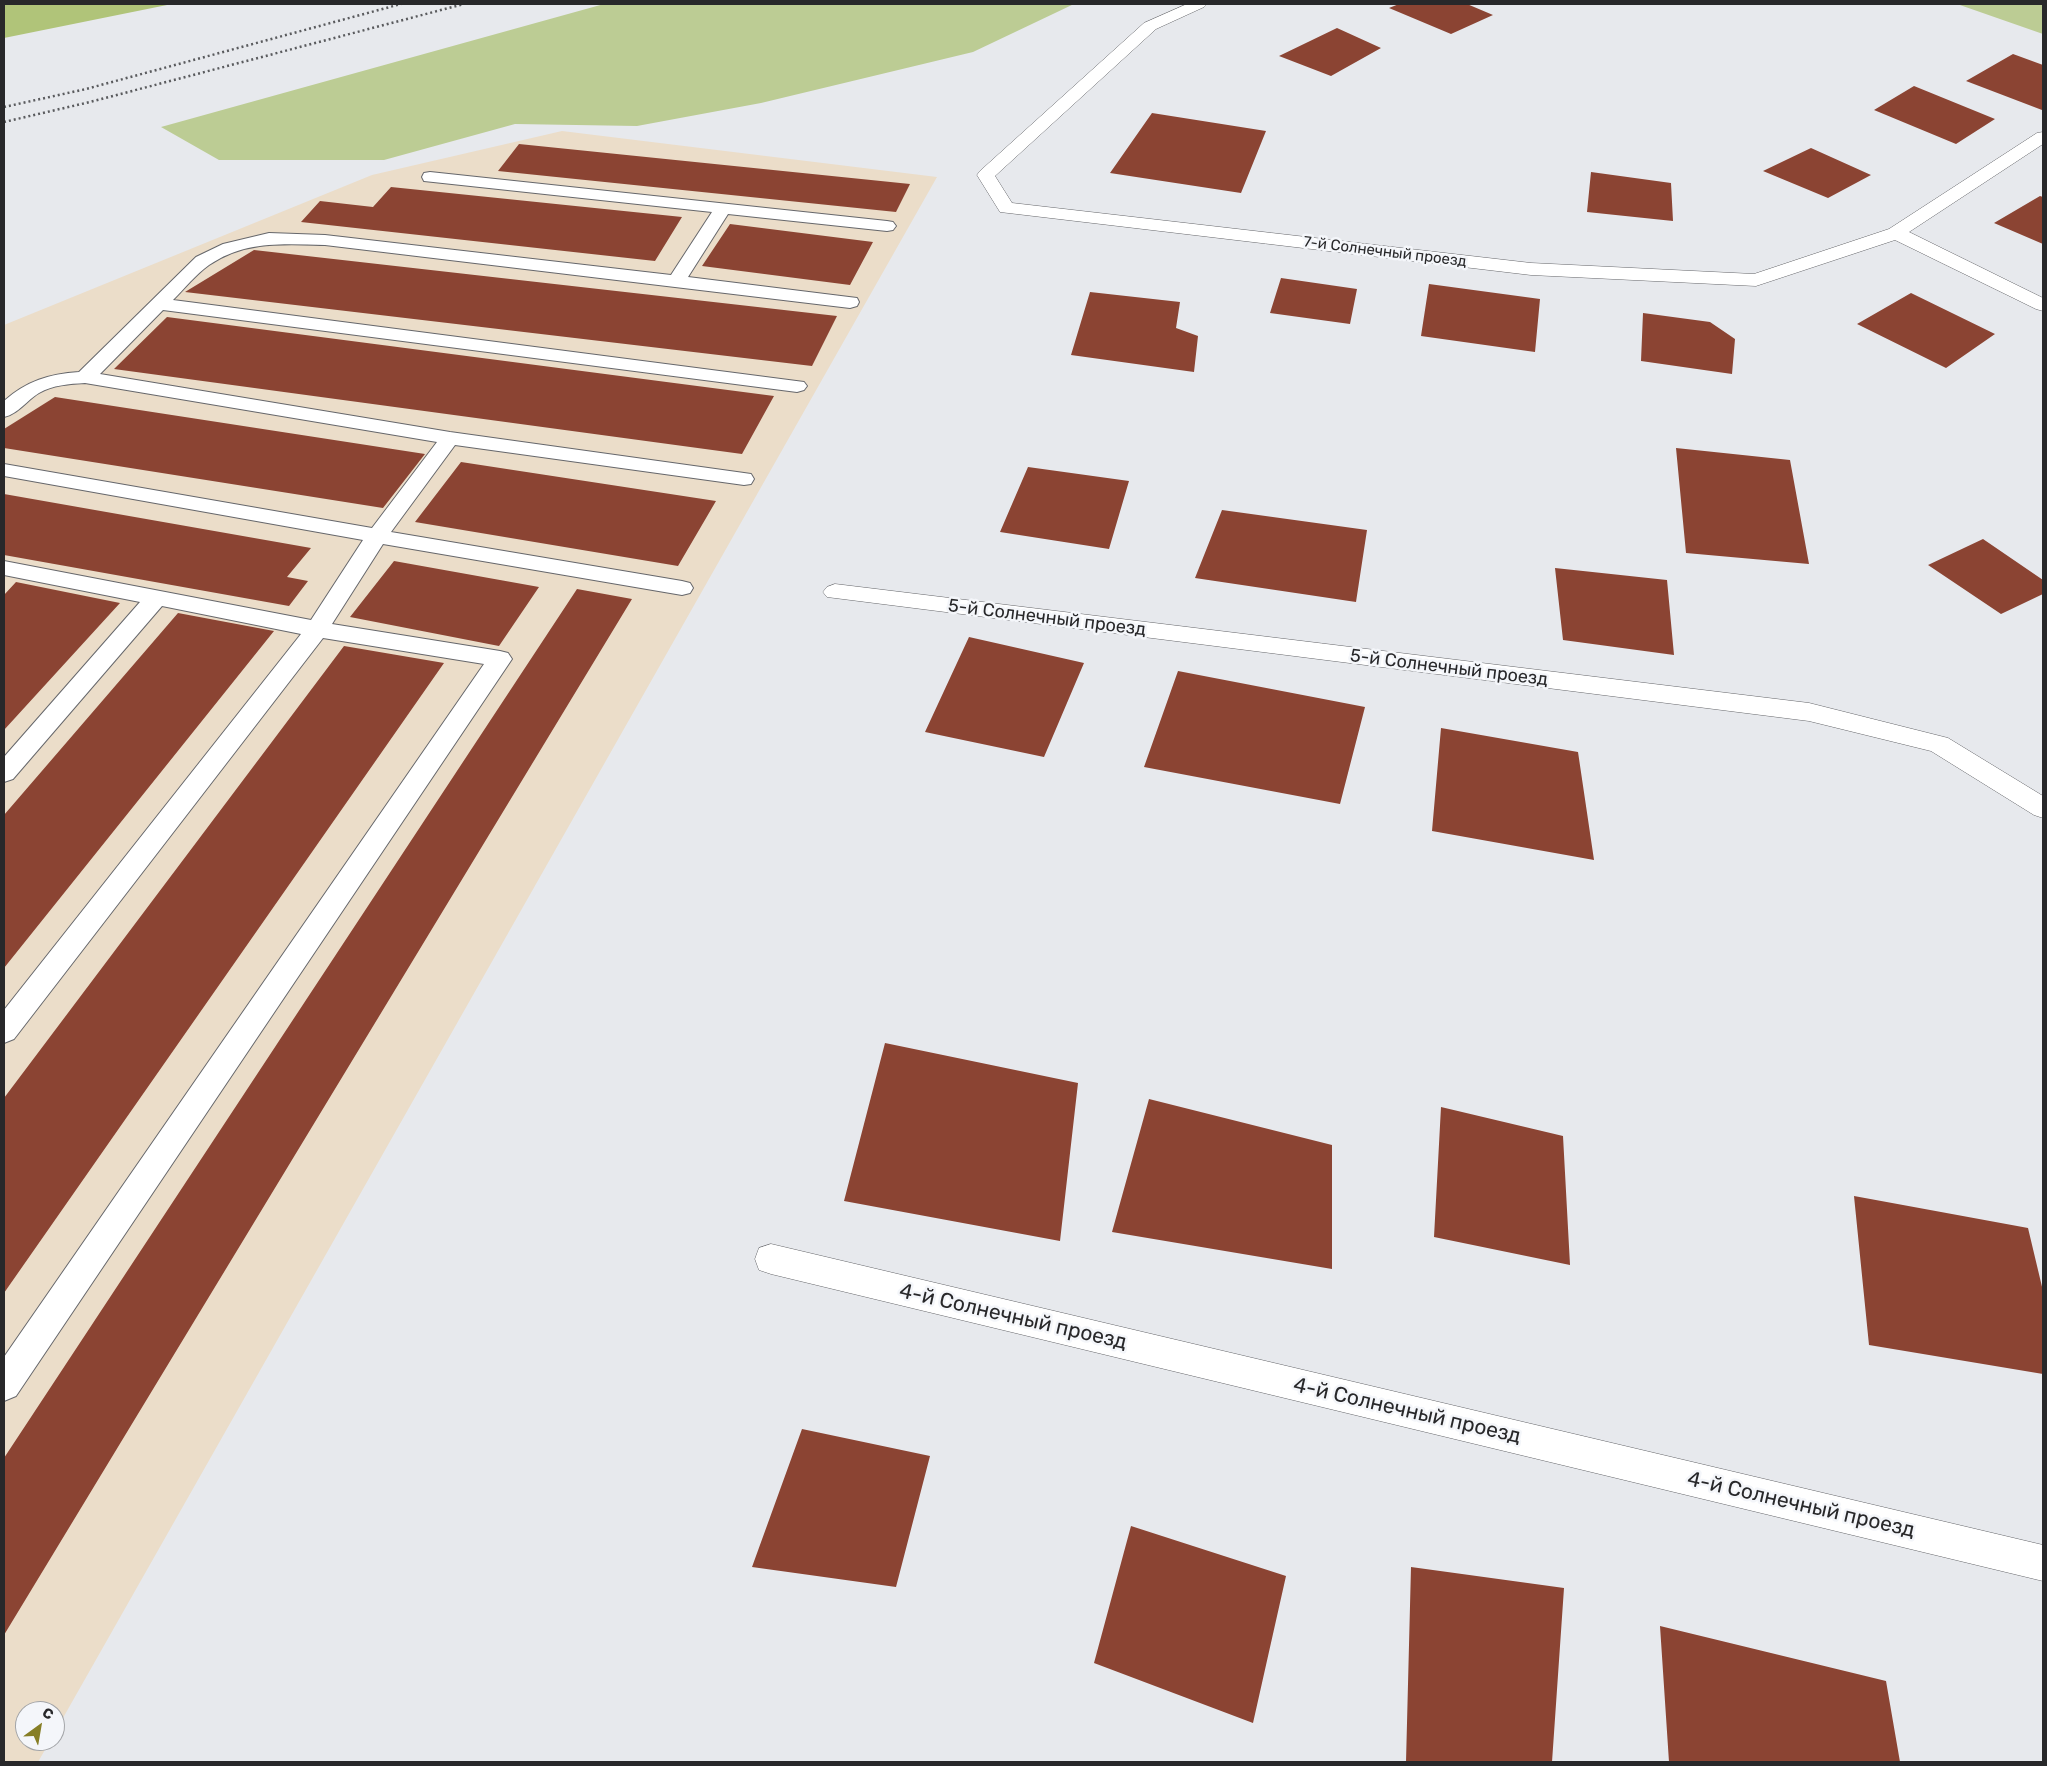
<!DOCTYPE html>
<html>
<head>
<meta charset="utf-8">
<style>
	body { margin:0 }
	#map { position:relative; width:2047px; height:1766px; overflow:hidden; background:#e7e9ed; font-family:Rubik,sans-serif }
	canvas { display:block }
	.frame { position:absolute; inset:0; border:5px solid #28282a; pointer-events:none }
	.north { position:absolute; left:15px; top:1701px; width:50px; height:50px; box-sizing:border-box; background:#f4f6fa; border:1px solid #a2a4a7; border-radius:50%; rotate:32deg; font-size:14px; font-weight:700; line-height:20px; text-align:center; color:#28282a }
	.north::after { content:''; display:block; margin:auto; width:18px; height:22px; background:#867e25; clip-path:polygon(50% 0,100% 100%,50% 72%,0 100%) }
</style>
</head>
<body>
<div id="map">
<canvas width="2047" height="1766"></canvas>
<div class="frame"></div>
<div class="north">С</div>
</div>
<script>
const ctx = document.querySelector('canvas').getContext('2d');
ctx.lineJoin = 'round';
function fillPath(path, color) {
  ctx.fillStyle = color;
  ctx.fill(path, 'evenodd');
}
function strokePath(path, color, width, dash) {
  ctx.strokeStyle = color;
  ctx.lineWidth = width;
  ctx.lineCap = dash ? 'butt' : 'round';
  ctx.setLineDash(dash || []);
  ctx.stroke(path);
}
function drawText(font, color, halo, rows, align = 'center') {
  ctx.font = font + ' Rubik,sans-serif';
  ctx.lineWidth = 5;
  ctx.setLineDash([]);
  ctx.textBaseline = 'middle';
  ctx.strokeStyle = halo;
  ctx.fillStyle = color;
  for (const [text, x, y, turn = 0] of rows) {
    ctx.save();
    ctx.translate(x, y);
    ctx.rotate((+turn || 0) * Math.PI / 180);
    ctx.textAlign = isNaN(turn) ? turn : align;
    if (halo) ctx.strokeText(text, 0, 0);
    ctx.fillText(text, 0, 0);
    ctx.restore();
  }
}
fillPath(new Path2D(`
	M562,131L937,177L55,1732V1711H25V1741H50L38,1762H4V325L372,175Z`), '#ebddc9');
fillPath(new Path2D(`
	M604,4H1074L973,52L761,103L637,126L515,124L384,160H219L161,127Z
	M1957,4H2043V34Z`), '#bccc94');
fillPath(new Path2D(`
	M4,4H172L4,38Z`), '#b0c479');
fillPath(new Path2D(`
	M1399,4H1467L1493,15L1451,34L1389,8Z
	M1337,28L1381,48L1331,76L1279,56Z
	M2013,54L2043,65L2042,110L1966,81Z
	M1914,86L1995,119L1956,144L1874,110Z
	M1152,113L1266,131L1241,193L1110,173Z
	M519,144L910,184L896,212L498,171Z
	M1811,148L1871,175L1828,198L1763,171Z
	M1591,172L1671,183L1673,221L1587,212Z
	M391,187L682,217L655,261L301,222L320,201L373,207Z
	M2040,196L2043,197V244L1994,223Z
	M730,224L873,242L850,285L702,266Z
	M254,250L837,316L812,366L185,292Z
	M1281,278L1357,289L1350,324L1270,313Z
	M1429,284L1540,299L1535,352L1421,336Z
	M1090,292L1180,302L1176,328L1198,336L1194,372L1071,355Z
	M1911,293L1995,334L1946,368L1857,324Z
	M1643,313L1710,322L1735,339L1732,374L1641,361Z
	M167,317L774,396L742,454L114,369Z
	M55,397L425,454L383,508L4,448V429Z
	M1676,448L1790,460L1809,564L1686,553Z
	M461,462L716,501L678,566L415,522Z
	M1028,467L1129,481L1109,549L1000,532Z
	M4,494L311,548L287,577L308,581L289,606L4,555Z
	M1222,510L1367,530L1356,602L1195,578Z
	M1983,539L2043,580V594L2001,614L1928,565Z
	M394,561L539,587L499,646L350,617Z
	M1555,568L1667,580L1674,655L1563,640Z
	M16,582L120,603L4,730V595Z
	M577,589L632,599L4,1635V1458Z
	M178,613L274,631L4,968V815Z
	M969,637L1084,663L1044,757L925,732Z
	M344,646L444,663L4,1293V1098Z
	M1178,671L1365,707L1340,804L1144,767Z
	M1441,728L1578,752L1594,860L1432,831Z
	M885,1043L1078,1083L1060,1241L844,1201Z
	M1149,1099L1332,1145V1269L1112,1232Z
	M1441,1107L1563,1136L1570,1265L1434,1237Z
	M1854,1196L2028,1228L2043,1291V1374L1869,1345Z
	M802,1429L930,1456L896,1587L752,1567Z
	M1131,1526L1286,1576L1253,1723L1094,1663Z
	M1411,1567L1564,1588L1552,1762H1406Z
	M1660,1626L1886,1681L1900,1762H1669Z`), '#8b4433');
const service = new Path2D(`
	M430,172L887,221L893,222L896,226L893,230L887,231L728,214L688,277L857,298L859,302L857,306L850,308L325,245C284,244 245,240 209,265C196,274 184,289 173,300L804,382L807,386L804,390L797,392L163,310L100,374L450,432L744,473L751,474L754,479L751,484L744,485L455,445L391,532L682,581L690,583L693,588L690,593L682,595L383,544L332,624L500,651L508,653L512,659L16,1396L4,1401V1357L484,664L323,638L14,1039L4,1043V1010L301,634L162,606L13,779L4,782V757L140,602L4,575V561L311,620L363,540L4,476V464L372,528L437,442L85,383C69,384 53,385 39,393C27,400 18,414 4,417V401C27,381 49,374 79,372L196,257L223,244L269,233L325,235L671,275L712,212L424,181L422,177L424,173Z`);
const minor = new Path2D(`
	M1187,4H1207L1204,7L1156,29L995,176L1012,203L1531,263L1754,274L1889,229L2037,133L2043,132V144L1909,232L2043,298V311L2036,309L1895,240L1756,286L1531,275L1000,212L977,175L980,171L1144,23Z
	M835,584L1809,703L1948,738L2043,796V818L2034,815L1931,751L1809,721L827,597L823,592L827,587Z
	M771,1244L2043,1545V1581L771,1274L759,1270L755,1259L759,1248Z`);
strokePath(service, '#66676b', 2);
strokePath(minor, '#66676b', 1);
fillPath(service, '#fff');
fillPath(minor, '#fff');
strokePath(new Path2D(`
	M4,107L86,89L401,4
	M4,122L90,102L464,4`), '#5a5b5e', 2.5, [2, 3]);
drawText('15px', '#28282a', '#f4f6fa', [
	["7-й Солнечный проезд",1385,252,7]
]);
drawText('18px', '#28282a', '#f4f6fa', [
	["5-й Солнечный проезд",1047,618,7],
	["5-й Солнечный проезд",1449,668,7]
]);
drawText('21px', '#28282a', '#f4f6fa', [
	["4-й Солнечный проезд",1013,1317,13],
	["4-й Солнечный проезд",1407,1411,13],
	["4-й Солнечный проезд",1801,1505,13]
]);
</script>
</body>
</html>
